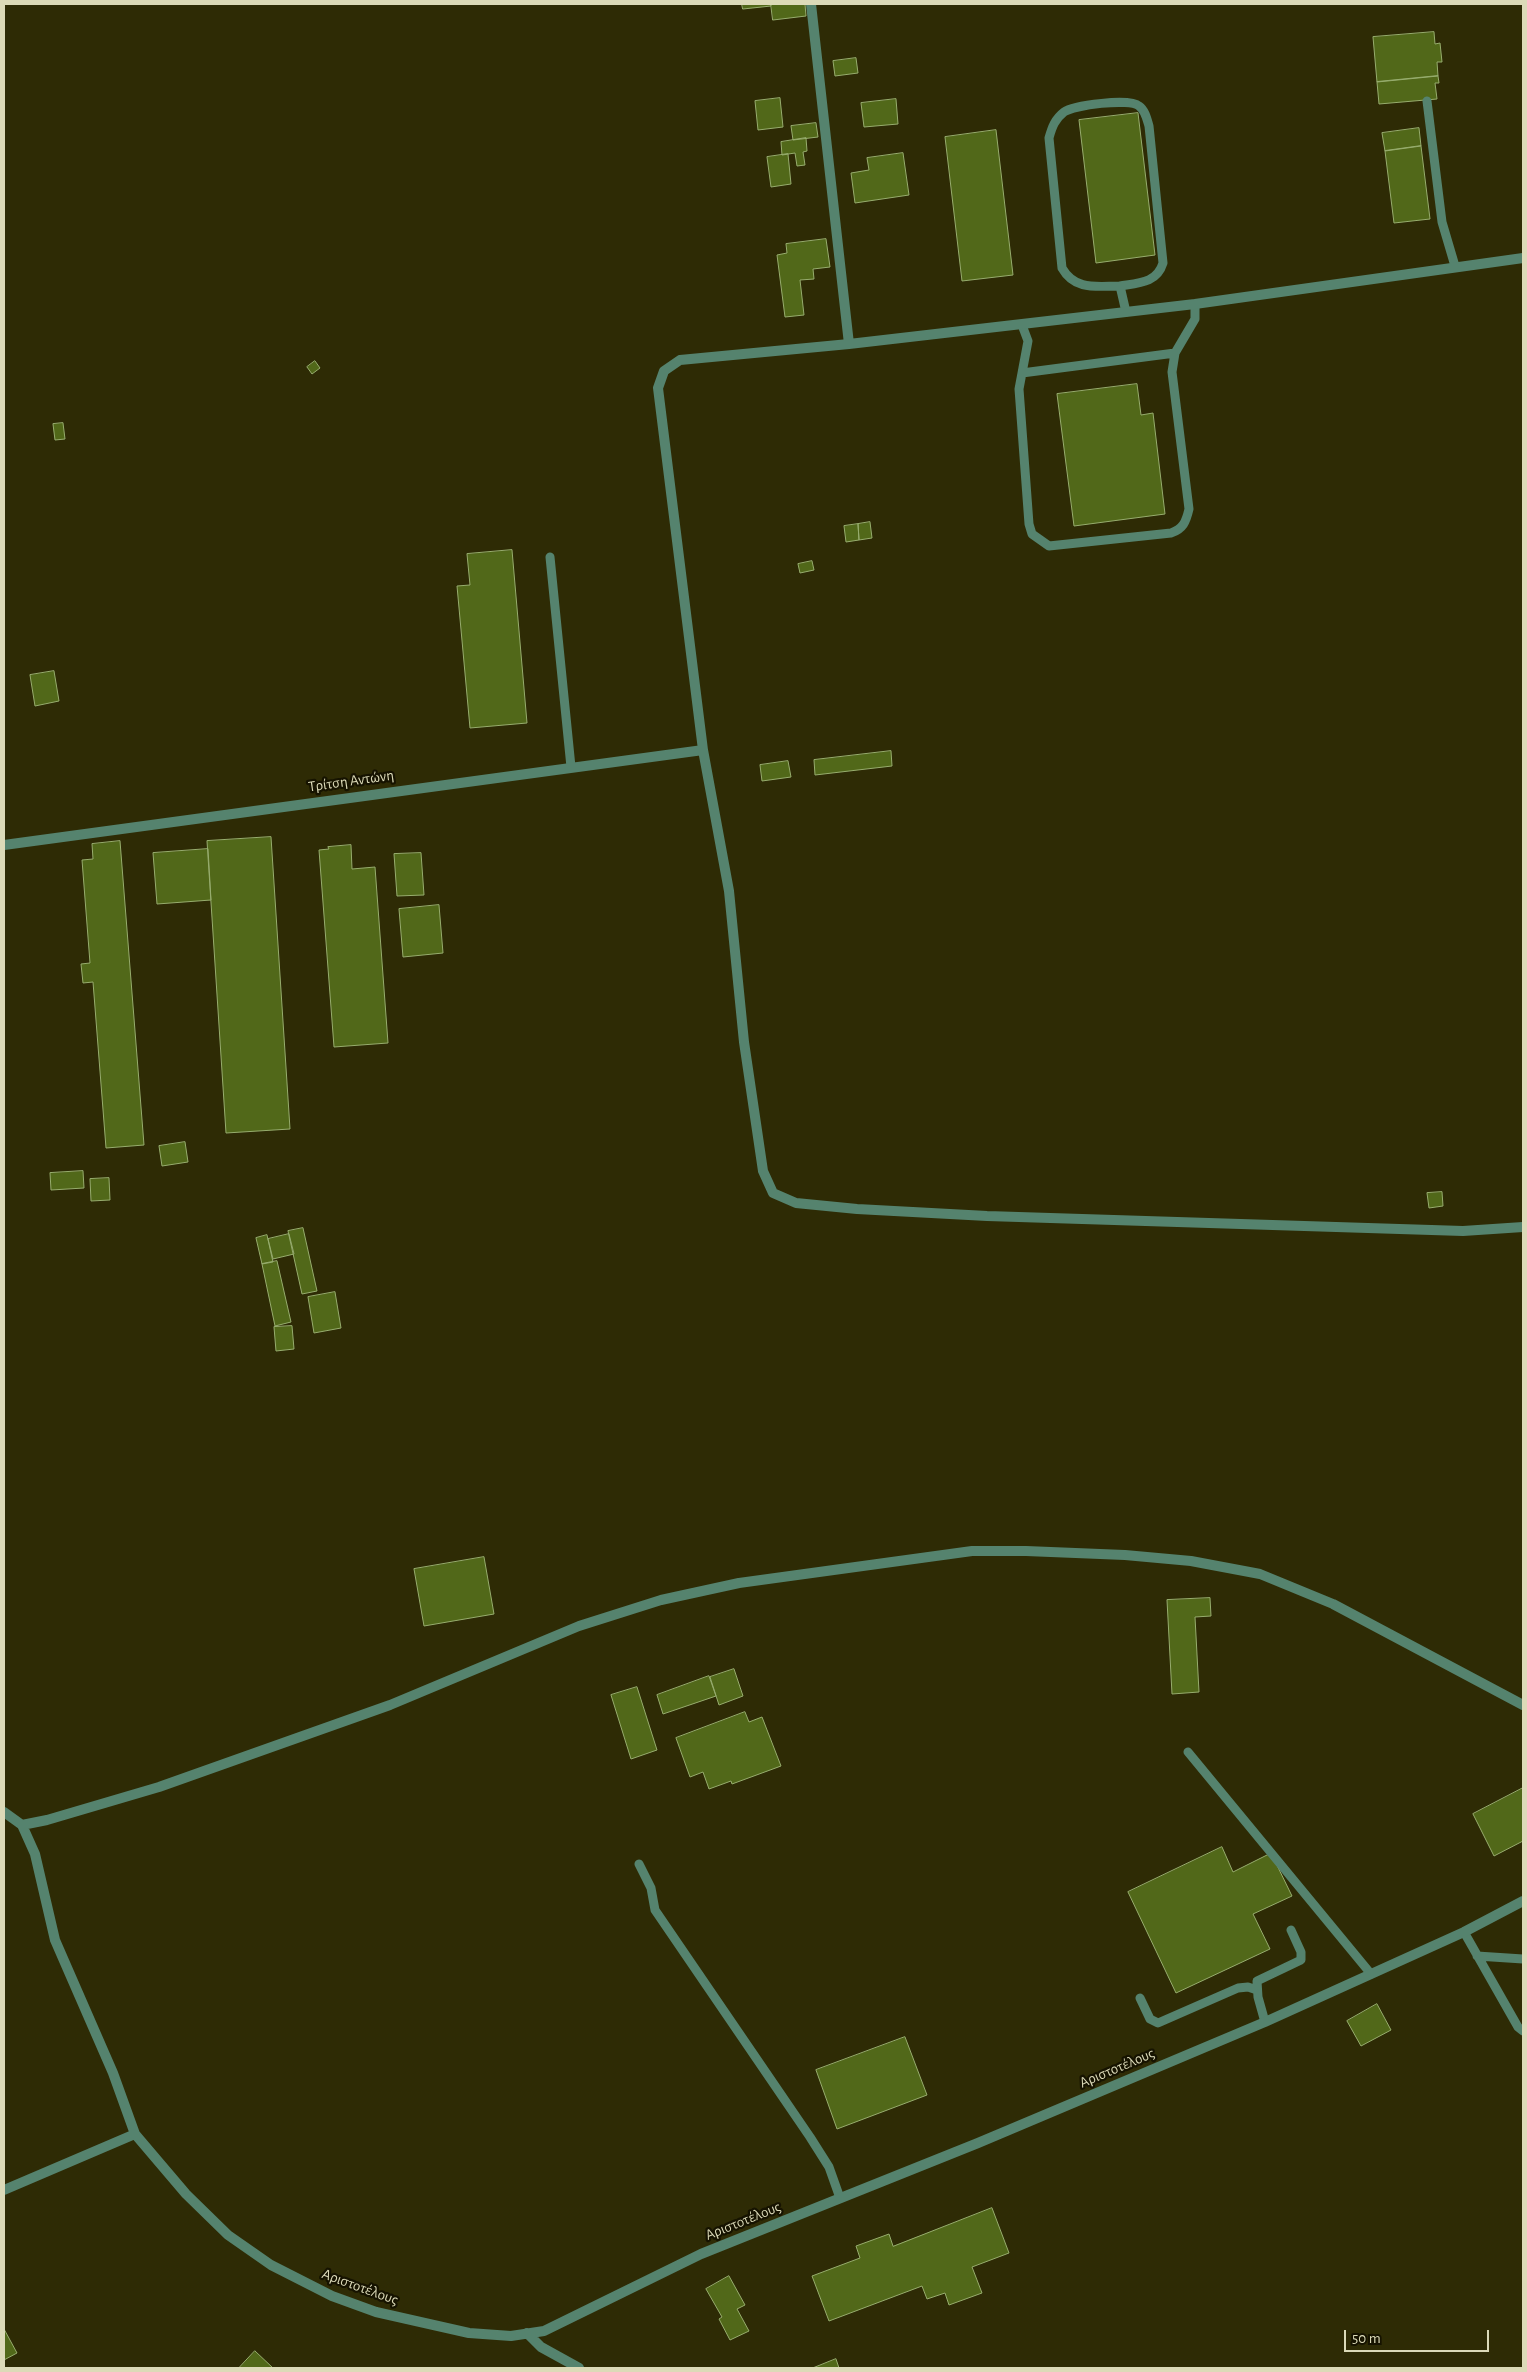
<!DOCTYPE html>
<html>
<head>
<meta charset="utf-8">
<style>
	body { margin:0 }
	#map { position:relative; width:1527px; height:2372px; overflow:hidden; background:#2e2b05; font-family:"Alegreya Sans",sans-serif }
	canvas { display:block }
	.frame { position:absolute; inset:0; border:5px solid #dcdab8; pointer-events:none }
	.scale { position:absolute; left:1344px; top:2330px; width:145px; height:22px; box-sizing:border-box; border:2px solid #dcdab8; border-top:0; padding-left:6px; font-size:15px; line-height:18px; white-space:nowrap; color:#dcdab8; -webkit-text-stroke:4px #161300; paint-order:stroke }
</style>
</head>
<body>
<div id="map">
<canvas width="1527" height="2372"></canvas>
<div class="frame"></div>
<div class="scale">50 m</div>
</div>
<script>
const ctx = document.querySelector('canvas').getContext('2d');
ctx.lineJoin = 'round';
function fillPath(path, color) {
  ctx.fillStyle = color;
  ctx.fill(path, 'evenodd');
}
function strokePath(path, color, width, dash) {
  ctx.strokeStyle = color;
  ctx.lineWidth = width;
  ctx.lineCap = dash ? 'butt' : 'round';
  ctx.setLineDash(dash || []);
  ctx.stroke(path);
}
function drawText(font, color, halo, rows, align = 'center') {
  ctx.font = font + ' "Alegreya Sans",sans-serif';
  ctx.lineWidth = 4.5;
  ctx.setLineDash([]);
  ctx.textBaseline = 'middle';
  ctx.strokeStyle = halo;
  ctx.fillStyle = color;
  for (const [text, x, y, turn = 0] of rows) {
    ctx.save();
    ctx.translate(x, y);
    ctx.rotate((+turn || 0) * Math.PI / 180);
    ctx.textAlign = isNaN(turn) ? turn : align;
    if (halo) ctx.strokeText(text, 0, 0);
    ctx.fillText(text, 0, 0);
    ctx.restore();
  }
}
const building = new Path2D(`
	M742,4H771V6L743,9Z
	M771,4H805L806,16L773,20Z
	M1434,32L1435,44L1440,43L1442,62H1437L1438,76L1377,82L1373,37Z
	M856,58L858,73L835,76L833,61Z
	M1438,76L1439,83H1435L1437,99L1379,104L1377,82Z
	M780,98L783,127L758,130L755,101Z
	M896,99L898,124L864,127L861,103Z
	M1138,113L1155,255L1096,263L1079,120Z
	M816,123L818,137L793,140L791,126Z
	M1419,128L1421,146L1385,151L1382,133Z
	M996,130L1013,275L962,281L945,137Z
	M806,138L807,151L803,152L805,165L797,166L795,153L782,155L781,142Z
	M1421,146L1430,219L1394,223L1385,151Z
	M903,153L909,195L855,203L851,173L869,170L867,158Z
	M788,154L791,184L771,187L767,157Z
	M826,239L830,267L813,269L814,279L800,280L804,315L785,317L777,255L787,253L786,244Z
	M315,361L320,368L312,374L307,367Z
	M1137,384L1141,415L1153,413L1165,514L1074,526L1057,394Z
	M63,423L65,439L55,440L53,424Z
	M870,522L872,538L859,540L858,524Z
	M858,524L859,540L846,542L844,526Z
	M512,550L527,723L470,728L457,586L470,585L467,554Z
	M812,561L814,570L800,573L798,564Z
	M54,671L59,701L35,706L30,675Z
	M891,751L892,766L815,775L814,760Z
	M788,761L791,777L762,781L760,765Z
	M271,837L290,1129L226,1133L207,841Z
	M120,841L144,1145L106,1148L93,982L83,983L81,964L90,963L82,860L93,859L92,844Z
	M351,845L352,869L375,867L388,1043L334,1047L319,850L329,849L328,847Z
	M208,849L211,900L157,904L153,853Z
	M421,853L424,895L397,896L394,854Z
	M439,905L443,953L403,957L399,909Z
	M185,1142L188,1162L162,1166L159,1146Z
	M83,1171L84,1188L51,1190L50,1173Z
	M109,1178L110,1200L91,1201L90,1179Z
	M1442,1192L1443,1206L1429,1208L1427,1193Z
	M303,1228L317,1291L302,1294L288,1231Z
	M289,1234L294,1254L273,1259L268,1239Z
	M267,1235L273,1262L262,1264L256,1238Z
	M277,1261L291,1322L275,1326L262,1264Z
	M335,1292L341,1328L314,1333L308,1297Z
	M292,1326L294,1349L276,1351L274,1327Z
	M484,1557L494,1614L424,1626L414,1569Z
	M1210,1598L1211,1616L1195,1617L1199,1692L1172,1694L1167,1600Z
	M734,1669L743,1696L719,1705L710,1677Z
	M709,1676L716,1696L663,1714L657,1695Z
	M637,1687L657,1750L631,1759L611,1695Z
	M745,1712L749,1722L762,1717L781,1766L732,1784L731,1781L709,1789L703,1772L690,1777L676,1738Z
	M1523,1788V1841L1494,1856L1473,1814Z
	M1222,1847L1233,1872L1271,1853L1292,1896L1253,1914L1270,1949L1176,1993L1128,1892Z
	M1377,2004L1391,2030L1361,2046L1347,2021Z
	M905,2037L927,2095L837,2129L816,2070Z
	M992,2208L1009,2253L972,2267L982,2293L949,2305L945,2293L927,2299L922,2286L829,2321L812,2276L860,2258L856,2246L889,2234L893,2246Z
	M729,2276L745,2305L737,2309L749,2331L730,2340L719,2319L722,2317L706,2289Z
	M4,2329L17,2353L4,2360Z
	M255,2351L273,2368H239Z
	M836,2359L839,2368H813Z`);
fillPath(building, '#516819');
strokePath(building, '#97ad6e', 1);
strokePath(new Path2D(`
	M1427,101L1442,222L1455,266
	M1120,286C1097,286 1075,291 1062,268L1049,138C1052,127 1055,119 1064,112C1073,105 1130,98 1139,106C1145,110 1147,119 1149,126L1163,263C1157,283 1139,283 1120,286L1126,312
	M1022,325L1028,341L1019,389L1029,524L1032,534L1049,546L1171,533C1183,529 1186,522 1189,509L1172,372L1175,353L1195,319V304
	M1022,373L1175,353
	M550,557L571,767
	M1188,1752L1371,1974
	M639,1864L651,1888L655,1910L810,2137L829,2167L840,2198
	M1464,1932L1518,2027L1523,2031
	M1477,1956L1523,1959
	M1140,1998L1150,2019L1158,2023L1238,1988L1248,1987L1257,1990
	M1265,2022L1258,1997L1257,1981L1301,1960V1952L1291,1930`), '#55836e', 9);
strokePath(new Path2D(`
	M811,4L849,344
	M1523,258L1195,304L849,344L680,360L664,371L658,388L703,750L729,891L744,1042L763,1171L773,1193L796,1203L857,1209L987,1216L1463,1231L1523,1227
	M4,845L703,750
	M4,1812L22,1825
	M22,1825L47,1820L159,1787L390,1705L579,1626L661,1600L739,1583L972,1551H1026L1125,1555L1191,1561L1260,1574L1333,1604L1523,1705
	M22,1825L35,1854L55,1940L113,2073L135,2134
	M4,2190L135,2134L186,2194L228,2235L271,2265L332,2296L376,2312L469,2333L511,2336L544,2331L701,2254L978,2143L1265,2022L1464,1932L1523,1901
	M527,2333L541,2347L579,2368`), '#55836e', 10);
drawText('15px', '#dcdab8', '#161300', [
	["Τρίτση Αντώνη",351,781,-8],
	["Αριστοτέλους",1117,2068,-23],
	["Αριστοτέλους",743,2221,-22],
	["Αριστοτέλους",360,2287,20]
]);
</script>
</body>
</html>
